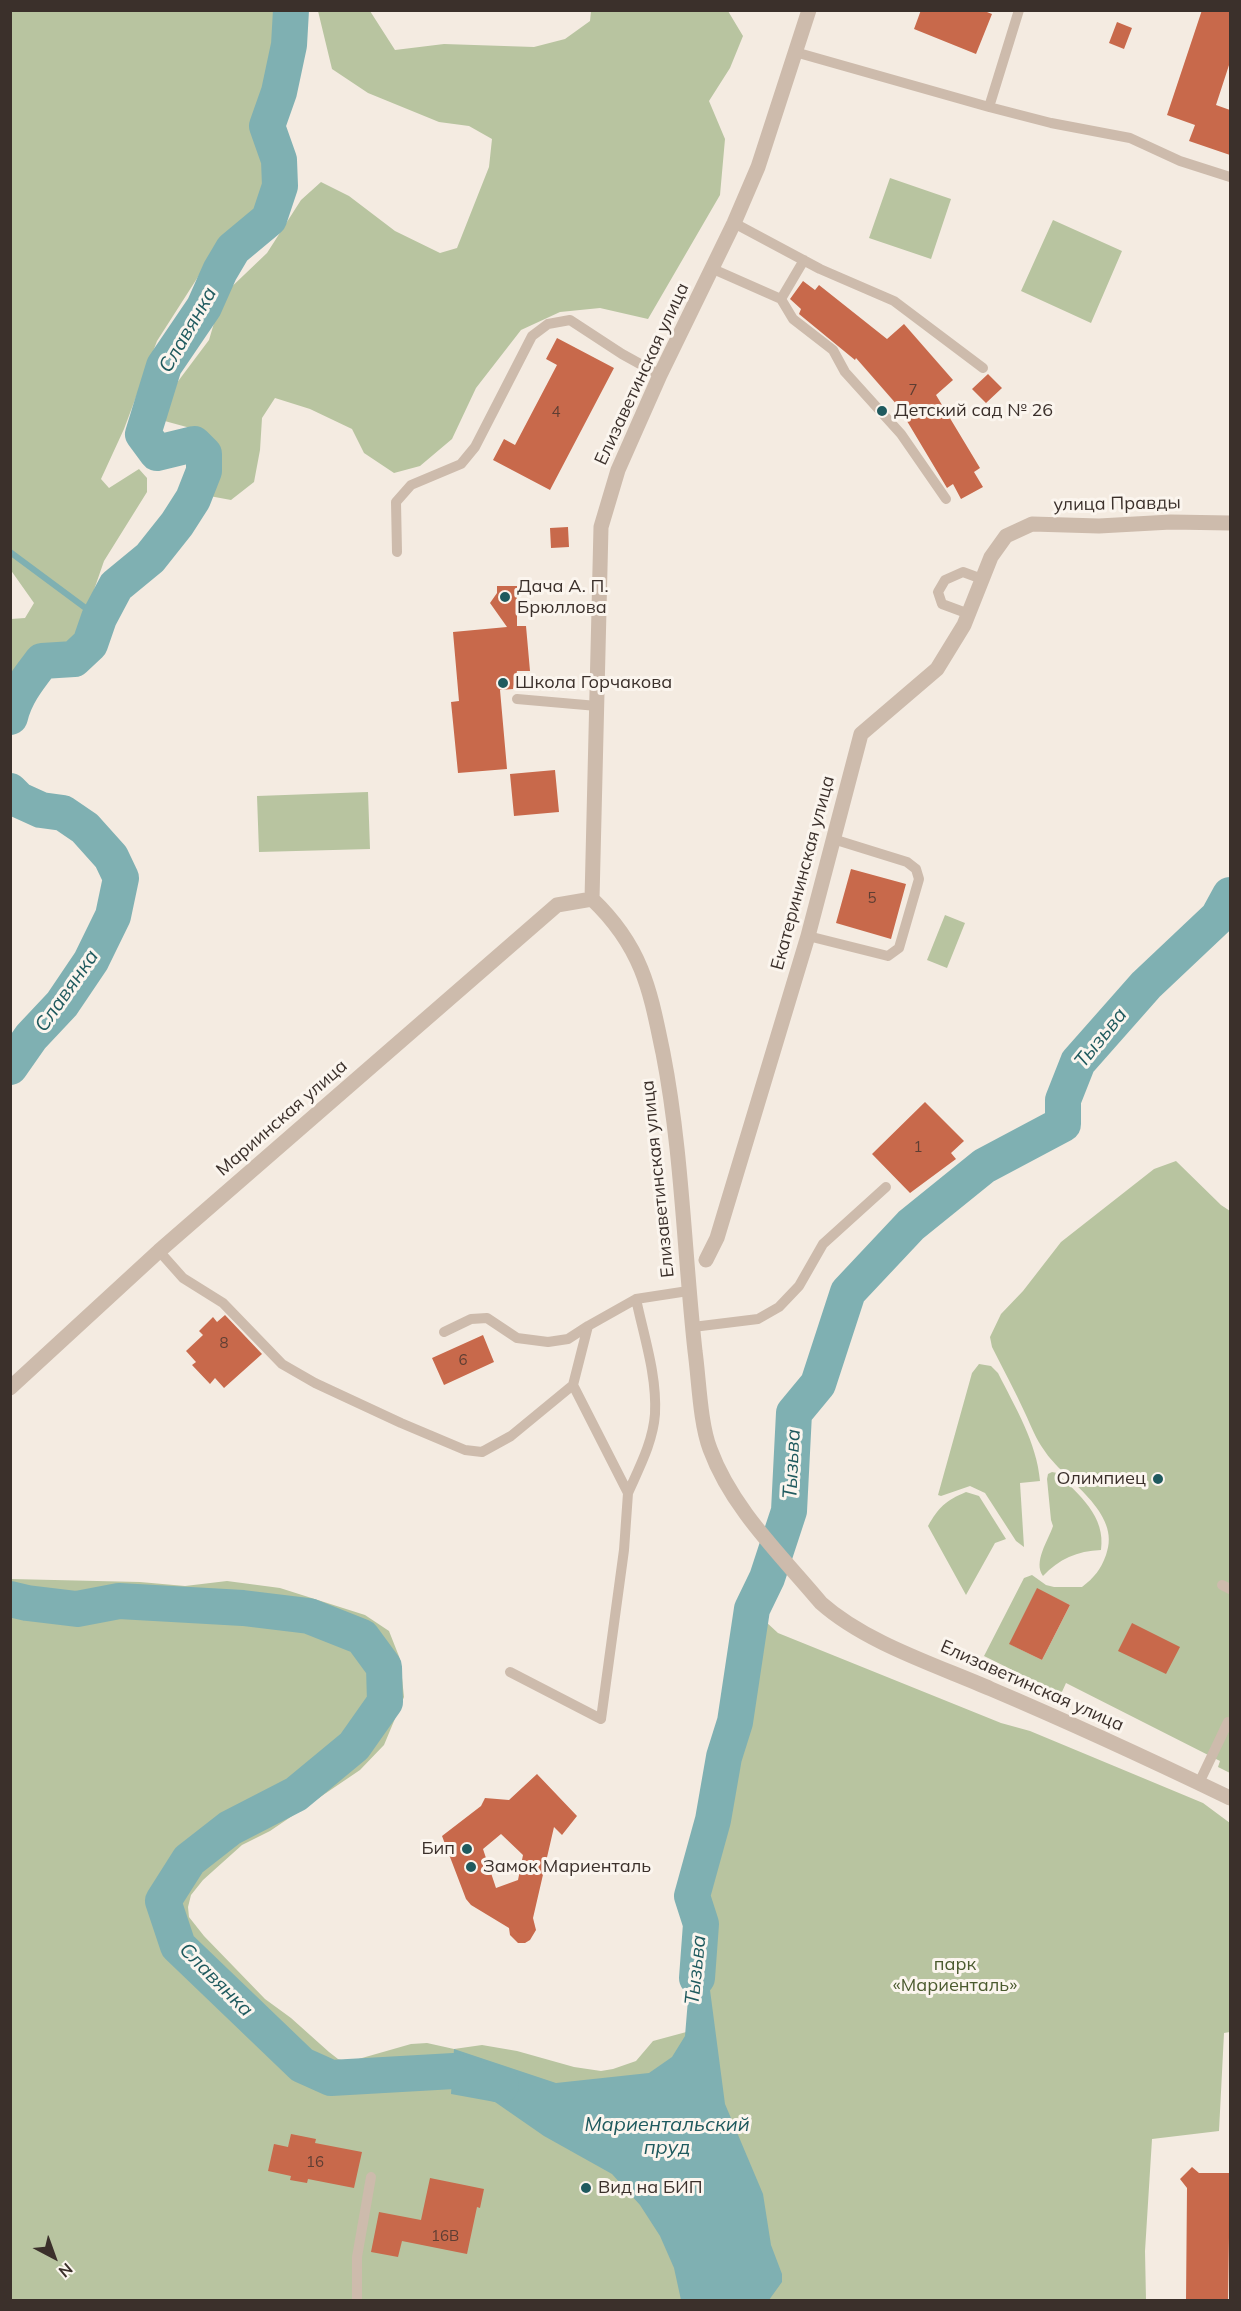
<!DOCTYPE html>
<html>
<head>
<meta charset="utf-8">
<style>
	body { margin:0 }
	#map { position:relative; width:1241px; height:2311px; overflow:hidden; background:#f4ebe1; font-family:Mulish,sans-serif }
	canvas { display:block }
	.frame { position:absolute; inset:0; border:12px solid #3b302b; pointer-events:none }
	.north { position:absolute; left:24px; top:2227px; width:60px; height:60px; -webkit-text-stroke:4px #fbf5ee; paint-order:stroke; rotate:139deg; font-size:16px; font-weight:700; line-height:24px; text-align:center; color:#3b302b }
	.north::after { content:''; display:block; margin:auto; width:21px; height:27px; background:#3b302b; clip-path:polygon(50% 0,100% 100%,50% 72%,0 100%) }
</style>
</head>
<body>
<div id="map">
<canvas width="1241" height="2311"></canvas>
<div class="frame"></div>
<div class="north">N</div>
</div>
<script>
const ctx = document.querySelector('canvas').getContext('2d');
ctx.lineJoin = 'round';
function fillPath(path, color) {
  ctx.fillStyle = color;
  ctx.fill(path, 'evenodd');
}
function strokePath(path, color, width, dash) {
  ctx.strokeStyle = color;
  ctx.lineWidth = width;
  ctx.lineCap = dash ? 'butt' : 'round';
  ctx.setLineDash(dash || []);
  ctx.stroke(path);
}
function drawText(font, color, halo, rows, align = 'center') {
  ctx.font = font + ' Mulish,sans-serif';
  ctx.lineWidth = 6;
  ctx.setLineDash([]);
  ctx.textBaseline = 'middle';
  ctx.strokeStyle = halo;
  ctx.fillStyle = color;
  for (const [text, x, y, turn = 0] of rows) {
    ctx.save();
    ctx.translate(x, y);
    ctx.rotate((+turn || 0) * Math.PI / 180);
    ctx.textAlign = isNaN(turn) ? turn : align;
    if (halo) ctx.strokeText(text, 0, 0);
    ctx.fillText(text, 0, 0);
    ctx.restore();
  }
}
fillPath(new Path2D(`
	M11,10L280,11L276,43L258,122L269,181L257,219L212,255L157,341L124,429L101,479L109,488L139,469L147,478V492L104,561L77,639L42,654L11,690V619L25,618L34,603L10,569Z
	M318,11H370L395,50L444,44L534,47L565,39L590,21L591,11H728L743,36L730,68L709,101L725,139L720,195L648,319L600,308L560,312L521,330L476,388L452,439L420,466L394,473L364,453L352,429L310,409L275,398L262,418L260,450L254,482L231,500L204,495L211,451L205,432L161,420L173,388L209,340L222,296L267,253L301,200L321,182L349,196L395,231L440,253L457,248L489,167L492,139L469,126L439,122L368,93L332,69Z
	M890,178L951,199L931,259L869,238Z
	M1053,220L1122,251L1091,323L1021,291Z
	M368,792L370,849L259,852L257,796Z
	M945,915L965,923L947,968L927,960Z
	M1176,1161L1221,1205L1230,1211V1773L1218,1767L1220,1761L1066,1683L1061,1694L984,1656L1024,1578L1032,1575L1046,1585L1054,1587H1082C1094,1578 1101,1569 1106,1555C1123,1512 1063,1480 1044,1450C1036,1439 1031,1426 1025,1413C1015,1391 1003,1369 992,1347L990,1337L1001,1314L1023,1291L1061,1242L1154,1169ZM1037,1589L1070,1605L1042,1660L1010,1644Z
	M979,1364L991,1366L998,1373C1015,1407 1037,1443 1040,1481L1020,1483L1024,1547L1016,1541L985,1493L970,1486L941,1496L938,1495L972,1373Z
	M1052,1472L1057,1473C1079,1495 1106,1516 1101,1550C1077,1551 1059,1559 1043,1576C1033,1562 1048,1541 1053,1526L1051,1520L1047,1479L1048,1474Z
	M966,1492L979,1496L1006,1539L995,1543L966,1595L928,1526C939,1507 945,1501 966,1492Z
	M11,1579L140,1582L185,1586L227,1581L280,1588L365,1615L389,1631L400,1659L404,1697L384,1745L360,1770L270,1831L242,1845L203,1880L191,1895L188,1907L189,1917L204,1936L265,1999L291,2018L329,2052L338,2059L348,2062L411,2044L427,2043L454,2049L482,2045L517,2051L574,2067L601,2071L613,2069L636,2061L653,2041L690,2031L699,1957L701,1924L692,1896L713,1820L724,1757L735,1722L752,1609L778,1633L1001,1723L1030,1731L1203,1803L1230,1823V2032L1224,2033L1219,2131L1152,2139L1145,2251L1146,2300H11Z`), '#b8c4a0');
fillPath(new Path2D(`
	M695,1927L708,1931L710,1990L725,2104L763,2194L771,2245L782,2274V2282L769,2300H681L674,2268L660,2236L640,2205L612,2174L544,2136L495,2102L451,2094L454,2049L556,2083L649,2073L672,2057L685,2036L689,1987L695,1948Z`), '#7fb0b2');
strokePath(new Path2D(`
	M10,552L99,618`), '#7fb0b2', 6);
strokePath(new Path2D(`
	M10,717C15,695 29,678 42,661L74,659L90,644L99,618L116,586L150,558L177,524L193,499L204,471V454L194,444L157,453L143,434L164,366L204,307L220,271L233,249L269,219L280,186L279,160L267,126L279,92L289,45L291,10
	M10,791L19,800L41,810L63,813L85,828L111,857L121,878L113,916L91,961L62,1004L31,1037L10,1067
	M10,1599L27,1603L77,1609L119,1601L243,1608L309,1616L362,1637L384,1667L385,1702L354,1746L296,1794L230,1828L189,1860L163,1901L178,1946L302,2065L331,2078L454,2071L501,2085
	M697,1978L701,1924L692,1896L713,1820L724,1757L735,1722L752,1609L767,1578L789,1511L794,1413L818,1384L848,1292L911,1225L984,1166L1063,1124V1100L1078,1062L1146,985L1218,917L1230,895`), '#7fb0b2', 36);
fillPath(new Path2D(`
	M921,10H982L992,14L976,54L914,29Z
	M1202,10H1230V62L1216,105L1230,110V155L1189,141L1195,125L1167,115Z
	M1117,22L1132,28L1124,49L1109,43Z
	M803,281L815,290L819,285L887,339L904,324L953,380L936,395L980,468L974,472L983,487L961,499L953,484L947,488L898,406L856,358L855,360L799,314L801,309L790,299Z
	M557,338L614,368L550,490L493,460L504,439L515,445L557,365L546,359Z
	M988,374L1002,388L986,403L972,389Z
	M568,527L569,547L551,548L550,528Z
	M497,586H517V626H526L530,671H517L513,689L500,690L507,769L458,773L451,702L459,701L453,632L507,627L490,603L497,593Z
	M555,770L559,812L514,816L510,774Z
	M851,869L906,884L891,939L836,923Z
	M925,1102L964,1141L951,1153L956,1159L910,1193L872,1154Z
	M225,1315L262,1354L224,1388L215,1378L210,1384L192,1365L196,1362L186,1351L203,1335L199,1331L213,1317L217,1322Z
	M483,1335L494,1362L444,1385L432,1358Z
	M1037,1588L1070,1605L1042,1660L1009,1644Z
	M1132,1623L1180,1647L1166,1674L1118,1651Z
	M537,1774L577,1816L562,1835L554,1827L533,1918L536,1930L530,1940L525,1943H518L510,1935L509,1928L471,1905L466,1899L442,1836L481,1806L485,1798L509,1800ZM501,1834L523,1855L518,1880L496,1888L483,1849Z
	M291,2134L316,2139L315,2143L362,2152L354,2188L308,2179L307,2183L290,2180L291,2176L268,2171L274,2144L288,2147Z
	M1192,2167L1199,2173H1230L1228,2301H1186L1187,2188L1180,2179Z
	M430,2178L484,2189L480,2208L477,2207L467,2254L402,2241L398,2257L371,2252L379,2212L421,2220Z`), '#c8694b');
strokePath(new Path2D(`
	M1019,10L989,107L1051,123L1130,138L1180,161L1230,177
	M795,52L989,107
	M734,223L820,269L894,301L983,368
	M713,269L781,299L793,319L833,350L845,372L901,434L946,499
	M781,299L804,260
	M397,552L396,502L411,485L461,464L475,447L532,336L548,324L570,320L622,354L660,375
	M969,614L942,604L938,592L945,580L963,572L982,579
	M517,699L597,706
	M808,936L888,956L899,948L919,879L916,869L907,862L833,839
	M159,1251L183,1278L223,1303L282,1364L315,1383L401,1423L465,1450L482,1452L511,1436L573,1385
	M693,1327L758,1319L779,1307L799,1286L823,1244L886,1187
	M444,1332L471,1319L487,1318L517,1338L548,1342L568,1339L588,1326
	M628,1493C639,1468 653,1442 655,1414C657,1375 644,1337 636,1299
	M1222,1585L1230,1589
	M510,1672L601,1719L624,1550L628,1493L573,1385L588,1326L636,1299L688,1291
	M1199,1783L1228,1722L1230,1723
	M357,2300V2257L371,2177`), '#cdbbac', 10);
strokePath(new Path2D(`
	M706,1260L717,1238L808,936L861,734L937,669L964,625L991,557L1006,536L1032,524L1099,526L1171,522L1230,523`), '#cdbbac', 15);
strokePath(new Path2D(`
	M809,10L758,167L734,223L660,375L618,470L601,527L592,899C613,919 630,942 641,969C652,996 657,1025 663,1053C682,1150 684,1251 695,1351C699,1380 700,1423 710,1449C732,1509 781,1555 821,1603C866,1643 936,1665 991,1689C1071,1723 1151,1760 1230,1798
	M10,1388L159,1251L557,905L592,899`), '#cdbbac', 15);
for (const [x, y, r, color] of [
	[882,411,6,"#1f5a5e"],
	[505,597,6,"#1f5a5e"],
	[503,683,6,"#1f5a5e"],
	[1158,1479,6,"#1f5a5e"],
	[467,1849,6,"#1f5a5e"],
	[471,1867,6,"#1f5a5e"],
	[586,2188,6,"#1f5a5e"]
]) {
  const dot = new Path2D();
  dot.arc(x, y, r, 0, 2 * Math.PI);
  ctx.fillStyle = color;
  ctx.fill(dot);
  strokePath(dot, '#fbf5ee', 2);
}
drawText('15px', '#5e3e33', null, [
	["7",913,390],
	["4",556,412],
	["5",872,898],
	["1",918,1147],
	["8",224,1343],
	["6",463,1360],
	["16",315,2162],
	["16В",445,2236]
]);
drawText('18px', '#3b302b', '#fbf5ee', [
	["Елизаветинская улица",642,374,-65],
	["улица Правды",1117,504,-1],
	["Екатерининская улица",803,873,-75],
	["Мариинская улица",282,1118,-41],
	["Елизаветинская улица",658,1179,-96],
	["Елизаветинская улица",1032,1686,24]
]);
drawText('18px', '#3b302b', '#fbf5ee', [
	["Детский сад № 26",894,411],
	["Дача А. П.",517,587],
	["Брюллова",517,608],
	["Школа Горчакова",515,683],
	["Олимпиец",1146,1479,"right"],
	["Бип",455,1849,"right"],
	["Замок Мариенталь",483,1867],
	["Вид на БИП",598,2188]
], 'left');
drawText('18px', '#4a5a2e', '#fbf5ee', [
	["парк",955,1965],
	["«Мариенталь»",955,1986]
]);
drawText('italic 20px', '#1f5a5e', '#fbf5ee', [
	["Славянка",188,330,-60],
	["Славянка",67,991,-55],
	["Тызьва",1101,1038,-51],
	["Тызьва",792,1464,-87],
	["Тызьва",696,1970,-84],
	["Славянка",216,1980,45],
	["Мариентальский",667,2125],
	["пруд",667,2148]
]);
</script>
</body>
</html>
